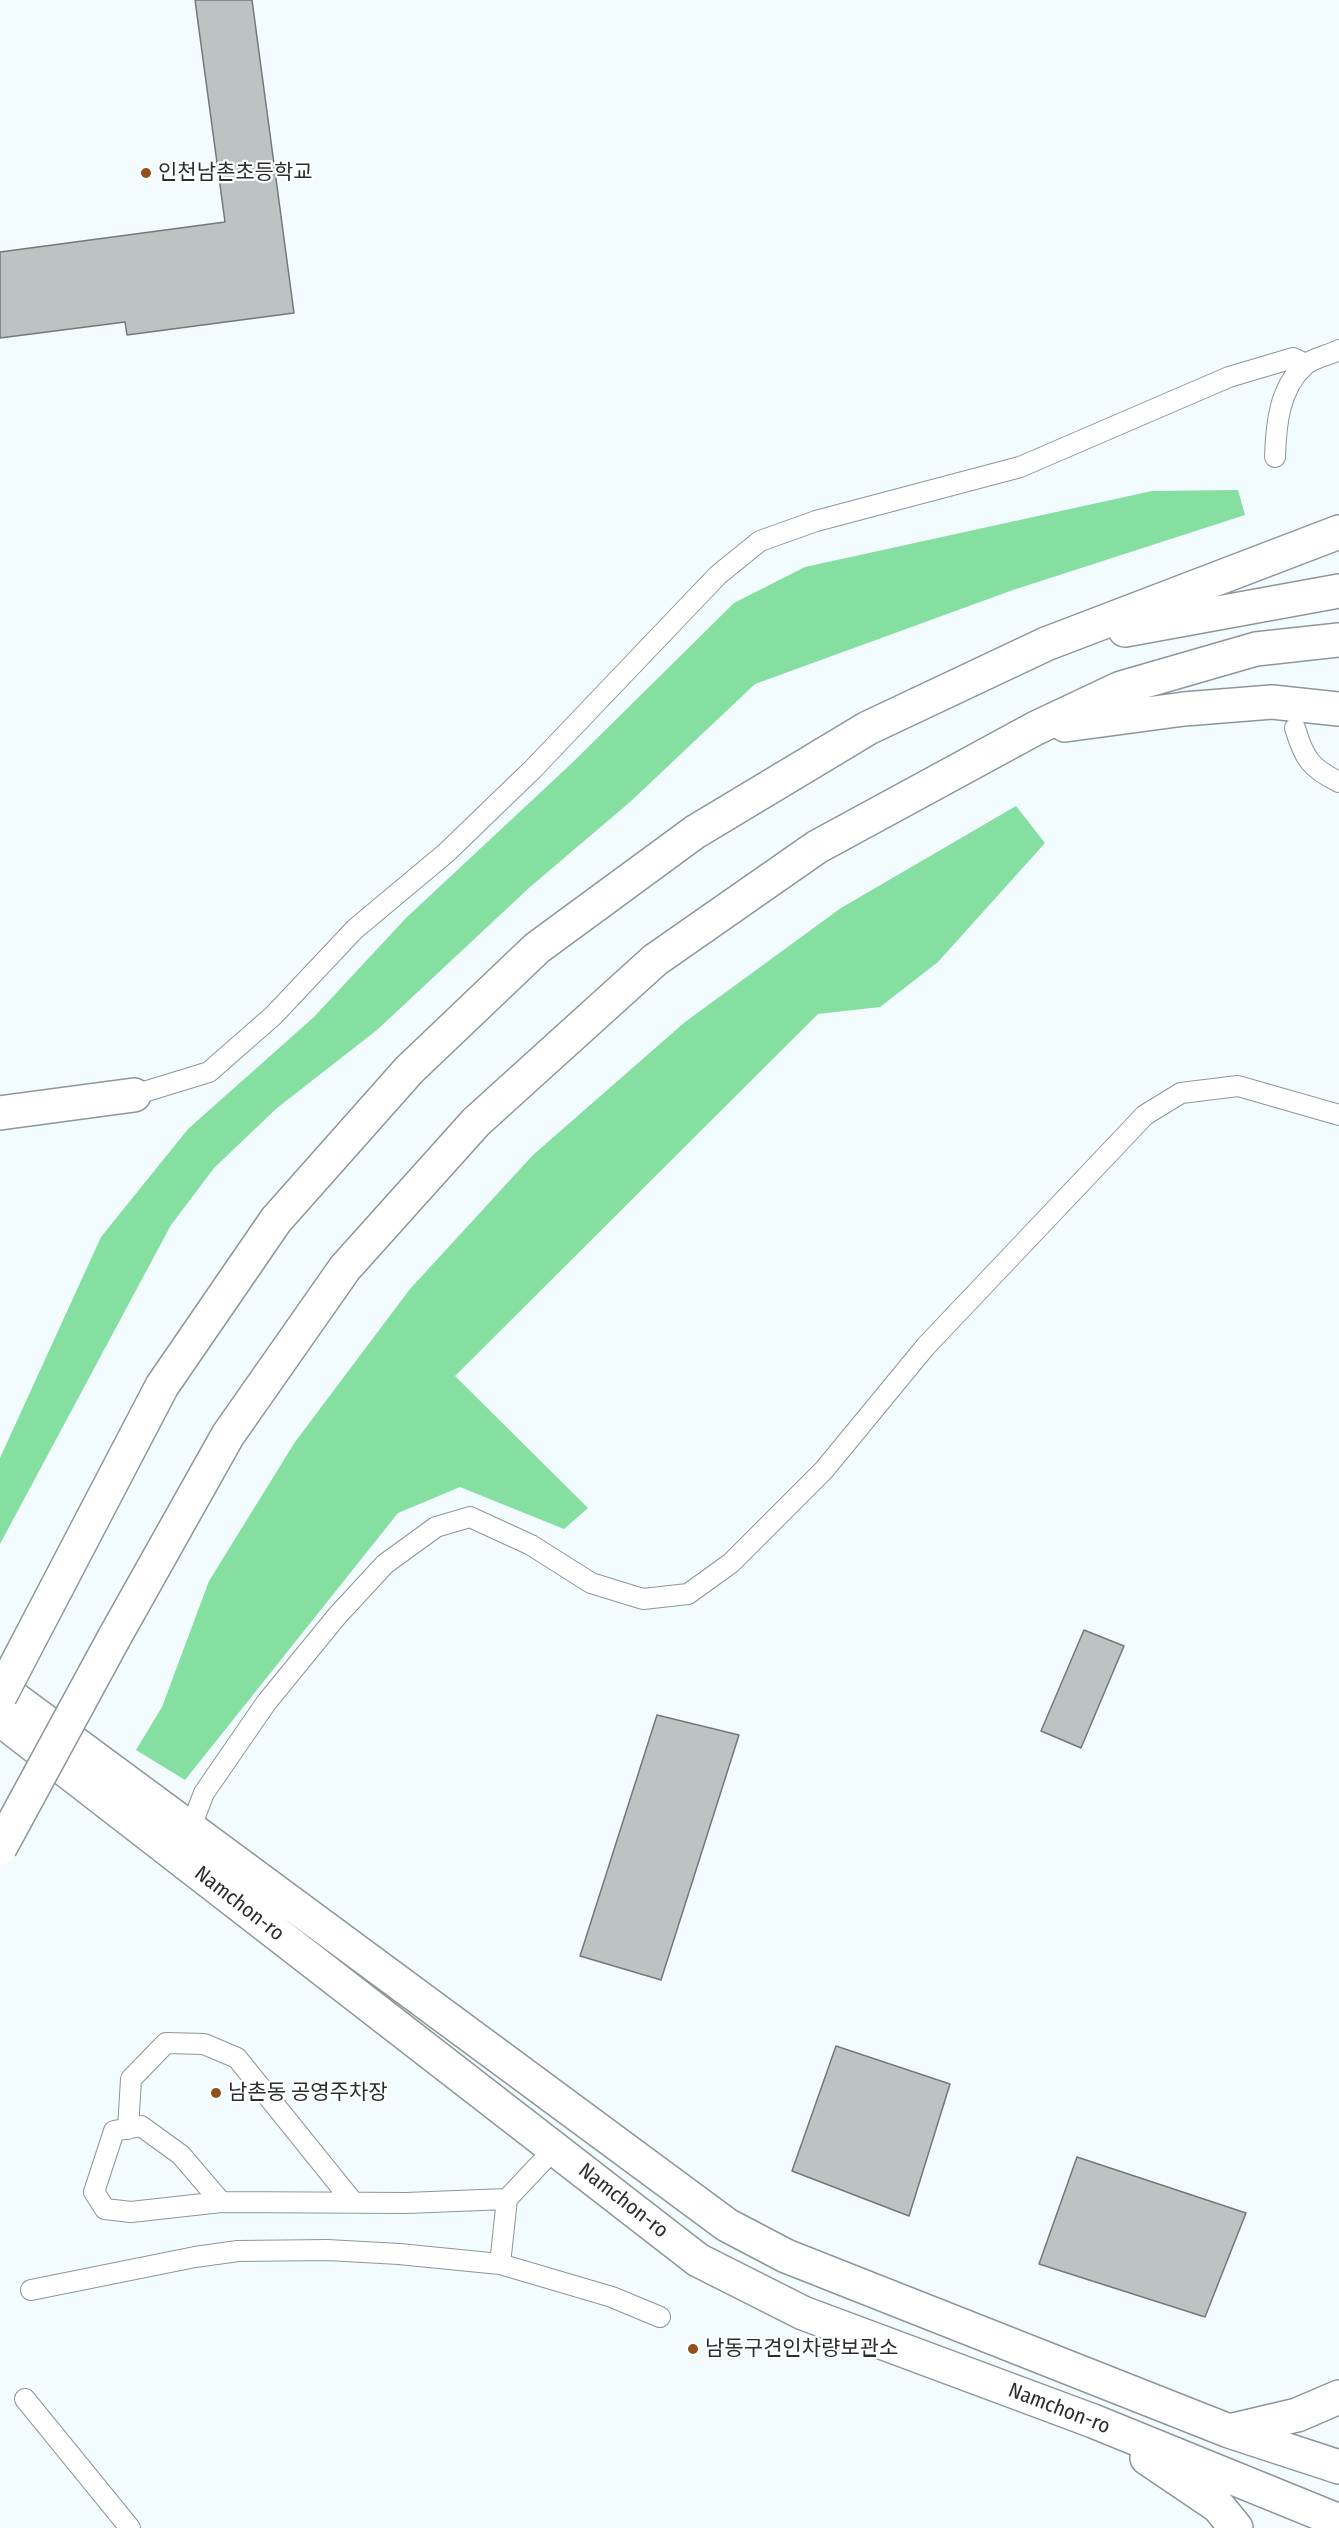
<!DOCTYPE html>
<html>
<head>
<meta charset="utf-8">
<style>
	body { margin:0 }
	canvas { display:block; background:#f2fbfd }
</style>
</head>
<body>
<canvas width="1339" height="2528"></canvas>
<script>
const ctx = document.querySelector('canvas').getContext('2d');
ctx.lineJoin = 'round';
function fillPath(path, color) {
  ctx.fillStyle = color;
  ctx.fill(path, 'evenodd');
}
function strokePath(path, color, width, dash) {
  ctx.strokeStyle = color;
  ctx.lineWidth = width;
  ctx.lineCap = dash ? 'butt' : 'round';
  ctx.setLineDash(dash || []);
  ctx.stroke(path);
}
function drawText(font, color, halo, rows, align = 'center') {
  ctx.font = font + ' "Fira Sans Condensed","Noto Sans KR",sans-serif';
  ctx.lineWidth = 4.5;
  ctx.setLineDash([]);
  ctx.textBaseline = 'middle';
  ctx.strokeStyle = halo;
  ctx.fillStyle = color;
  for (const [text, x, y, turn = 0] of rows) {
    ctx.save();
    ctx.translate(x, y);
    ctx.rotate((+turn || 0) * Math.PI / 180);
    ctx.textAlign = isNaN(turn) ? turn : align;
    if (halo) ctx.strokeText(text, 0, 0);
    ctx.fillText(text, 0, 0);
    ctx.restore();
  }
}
fillPath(new Path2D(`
	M1238,490L1245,515L1013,590L755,684L630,802L530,887L377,1030L277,1108L214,1168L171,1225L0,1544V1458L101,1237L188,1129L314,1017L406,918L572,763L734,603L805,567L1152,491Z
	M1016,806L1045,843L938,962L880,1007L818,1014L455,1376L588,1508L564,1529L460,1487L398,1513L185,1780L136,1750L162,1707L209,1581L295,1442L410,1289L533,1155L685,1022L841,908Z`), '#84dfa1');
const building = new Path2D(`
	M195,0H252L294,313L127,335L125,322L0,338V252L225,222Z
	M1084,1630L1124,1646L1081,1748L1041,1731Z
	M657,1715L739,1735L661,1980L580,1956Z
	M836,2046L950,2084L909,2216L792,2171Z
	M1077,2157L1246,2213L1205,2317L1039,2264Z`);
fillPath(building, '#bbc4c3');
strokePath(building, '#727a79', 1.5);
const lane = new Path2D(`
	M1275,457C1276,425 1279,388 1305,365C1313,358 1329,355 1339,350
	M1295,728C1304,758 1310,768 1339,782
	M134,1095L209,1072L274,1015L355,929L446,853L533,769L718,575L760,541L816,521L1020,467L1229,377L1293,358L1306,364
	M190,1829L204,1793L266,1703L337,1616L385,1564L436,1527L470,1517L531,1545L591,1583L643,1599L688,1594L731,1563L824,1470L926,1346L1145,1115L1181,1093L1238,1086L1339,1115
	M128,2129L131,2079L166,2043L204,2044L237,2058L353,2202
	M221,2202L181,2155L141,2126L114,2131L94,2192L105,2209L131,2212L221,2202L406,2203L507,2199
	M500,2264L507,2199L555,2148
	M31,2290L195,2257L238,2251L327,2250L399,2254L500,2264L612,2297L660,2317
	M25,2399L130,2528`);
const street = new Path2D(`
	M0,1113L134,1095`);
const secondary = new Path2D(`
	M0,1688L727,2225L786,2256L1229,2431L1339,2467
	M0,1719L698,2260L803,2313L1093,2421L1339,2521
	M1229,2431L1297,2415L1339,2397
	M1147,2458L1218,2506L1236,2528`);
const highway = new Path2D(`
	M1125,630L1339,591
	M1065,725L1184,709L1272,702L1339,709
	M57,1587L162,1386L276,1220L409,1070L537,948L695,832L868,728L1046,644L1339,532
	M114,1638L228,1435L345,1268L476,1122L655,960L817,847L1036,728L1121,688L1256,649L1339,640`);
strokePath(lane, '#8e9698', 22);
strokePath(street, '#8e9698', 36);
strokePath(secondary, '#8e9698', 36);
strokePath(highway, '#8e9698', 36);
strokePath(lane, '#fff', 20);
strokePath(street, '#fff', 33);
strokePath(secondary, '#fff', 33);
strokePath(highway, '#fff', 33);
const highwayBridge = new Path2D(`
	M0,1696L57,1587
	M0,1848L114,1638`);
strokePath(highwayBridge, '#8e9698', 36, []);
strokePath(highwayBridge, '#fff', 33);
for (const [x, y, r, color] of [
	[146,173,6,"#92511c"],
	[216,2093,6,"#92511c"],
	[693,2349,6,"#92511c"]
]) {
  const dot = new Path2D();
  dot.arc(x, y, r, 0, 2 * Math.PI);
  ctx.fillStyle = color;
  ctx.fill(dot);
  strokePath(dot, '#fff', 2);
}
drawText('21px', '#2b2e2f', '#fff', [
	["인천남촌초등학교",158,173],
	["남촌동 공영주차장",228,2093],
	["남동구견인차량보관소",705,2349]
], 'left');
drawText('21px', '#2b2e2f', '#fff', [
	["Namchon-ro",239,1904,38],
	["Namchon-ro",623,2201,38],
	["Namchon-ro",1059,2409,21]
]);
</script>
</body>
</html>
